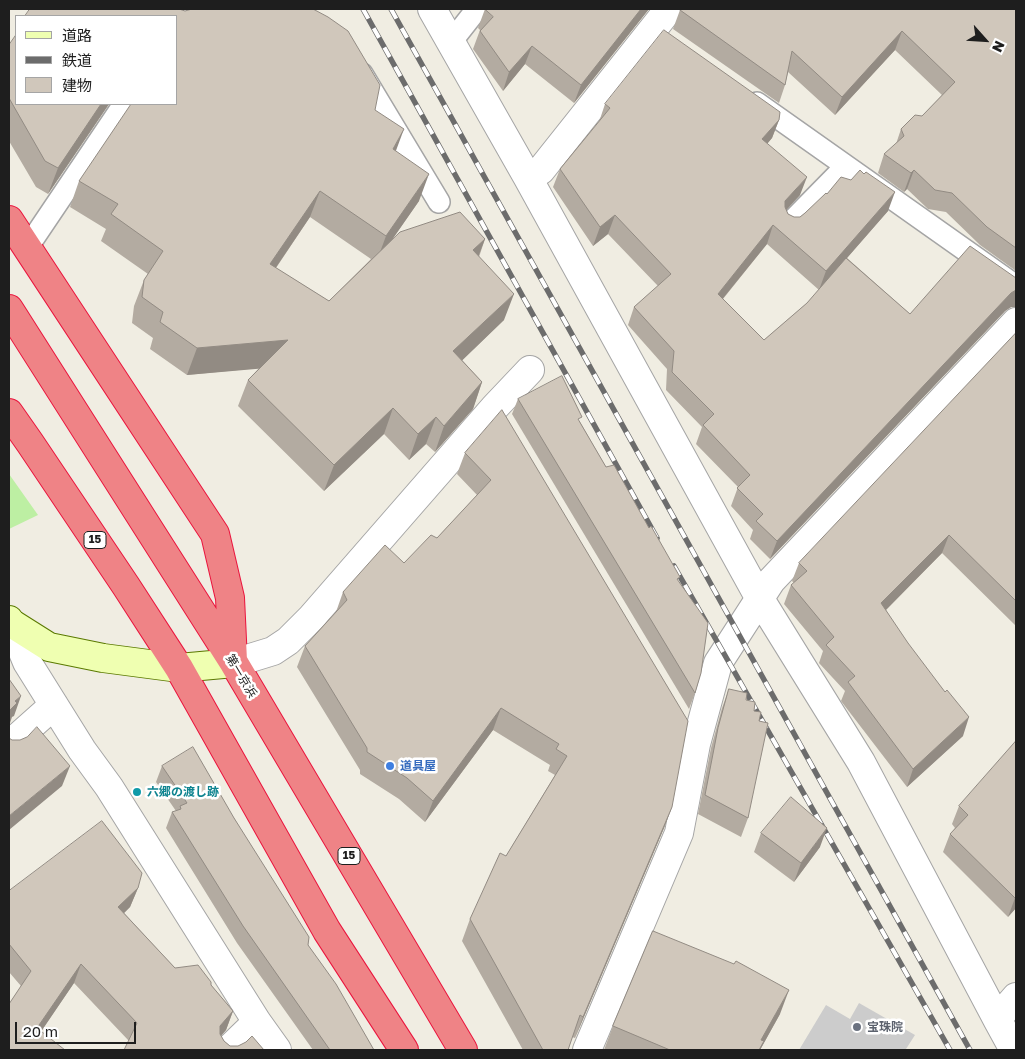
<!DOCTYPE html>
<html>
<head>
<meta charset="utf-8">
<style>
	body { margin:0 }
	#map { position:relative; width:1025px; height:1059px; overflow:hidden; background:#f0ede2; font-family:"Golos Text","Noto Sans JP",sans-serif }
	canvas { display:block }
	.frame { position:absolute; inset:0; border:10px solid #1e1e1e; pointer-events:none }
	.legend { position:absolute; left:15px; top:15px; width:162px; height:90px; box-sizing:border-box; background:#fff; border:1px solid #a5a5a5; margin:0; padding:6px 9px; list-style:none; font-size:15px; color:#1e1e1e }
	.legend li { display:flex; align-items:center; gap:10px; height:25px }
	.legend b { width:25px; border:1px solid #a5a5a5 }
	.north { position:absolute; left:960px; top:15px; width:50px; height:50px; -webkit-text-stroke:4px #fff; paint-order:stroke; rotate:116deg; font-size:14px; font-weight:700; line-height:20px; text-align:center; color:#1e1e1e }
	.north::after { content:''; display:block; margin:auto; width:18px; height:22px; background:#1e1e1e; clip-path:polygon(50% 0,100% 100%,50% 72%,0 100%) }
	.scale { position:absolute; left:15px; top:1022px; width:121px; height:22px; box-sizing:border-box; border:2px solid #1e1e1e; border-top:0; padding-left:6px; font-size:15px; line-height:18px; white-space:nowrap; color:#1e1e1e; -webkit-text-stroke:4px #fff; paint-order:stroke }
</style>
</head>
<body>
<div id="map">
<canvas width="1025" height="1059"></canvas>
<div class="frame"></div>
<ul class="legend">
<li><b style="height:6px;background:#efffb1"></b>道路</li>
<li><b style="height:6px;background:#6c6c6c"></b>鉄道</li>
<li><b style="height:14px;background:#d0c7bb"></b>建物</li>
</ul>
<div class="north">N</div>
<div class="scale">20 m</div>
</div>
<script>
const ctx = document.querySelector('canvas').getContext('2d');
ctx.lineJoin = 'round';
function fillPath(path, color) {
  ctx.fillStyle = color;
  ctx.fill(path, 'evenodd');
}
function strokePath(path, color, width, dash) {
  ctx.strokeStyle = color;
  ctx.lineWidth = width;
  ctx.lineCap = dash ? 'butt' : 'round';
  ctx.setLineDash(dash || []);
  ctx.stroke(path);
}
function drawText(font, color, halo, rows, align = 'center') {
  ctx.font = font + ' "Golos Text","Noto Sans JP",sans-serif';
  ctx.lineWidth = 5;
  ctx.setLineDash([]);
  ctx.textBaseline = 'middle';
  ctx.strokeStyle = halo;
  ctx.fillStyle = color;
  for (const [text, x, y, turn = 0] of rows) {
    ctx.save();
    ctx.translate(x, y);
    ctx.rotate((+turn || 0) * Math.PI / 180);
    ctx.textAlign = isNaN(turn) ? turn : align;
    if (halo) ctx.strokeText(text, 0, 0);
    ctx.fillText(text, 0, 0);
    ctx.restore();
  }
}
fillPath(new Path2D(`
	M859,1003L915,1035L906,1049L907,1050H799L826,1005L850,1019Z`), '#ccc');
fillPath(new Path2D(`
	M9,474L38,515L9,529Z`), '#bdefa3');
const lane = new Path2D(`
	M176,25L187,9
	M451,42L477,9
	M362,74L439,202
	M757,103L1016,286
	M790,223L846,166
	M27,248L124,104`);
const street = new Path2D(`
	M432,9L528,178L760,599L861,762L997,1019L1016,997
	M528,178L541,170L669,9
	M11,623L27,662L82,750L109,787L257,1022L277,1050
	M234,663L273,651L288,641L311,618L494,408L530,370
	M9,745L54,705
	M997,1019L1014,1050
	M228,1050L257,1022
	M587,1050L679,833L696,744L718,663L771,581L1016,322`);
const secondary = new Path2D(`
	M9,620L11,623L49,647L103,658L179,668L234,663`);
const highway = new Path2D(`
	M9,220L215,534L230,598L233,661
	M9,309L234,663L463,1050
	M9,413L30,443L126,586L179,668L327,931L404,1050`);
strokePath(lane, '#a5a5a5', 24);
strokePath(street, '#a5a5a5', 30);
strokePath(secondary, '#5a7900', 30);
strokePath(highway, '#ea143d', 30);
strokePath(lane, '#fff', 21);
strokePath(street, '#fff', 28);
strokePath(secondary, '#efffb1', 28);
strokePath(highway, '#ef8386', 28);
const rail = new Path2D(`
	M363,9L657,538
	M391,9L970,1050
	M674,566L950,1050`);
strokePath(rail, '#6c6c6c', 5.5);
strokePath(rail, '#fff', 4, [11]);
fillPath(new Path2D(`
	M485,9H649L574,103L525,64L503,91L473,49L480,30L478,28Z
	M1016,9V271L980,245L946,212L928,209L907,189L904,192L878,173L884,154L896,144L901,129L922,116L942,95L895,50L835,115L788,72L785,85L779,103L673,29L680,10Z
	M9,45L16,104H109L48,194L36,187L9,141Z
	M176,104L375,110L419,201L393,238L485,239L479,257L504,320L462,360L482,382L473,409L435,452L426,444L409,460L384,434L324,491L238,406L248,380L259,368L187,375L150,349L153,338L132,323L134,306L144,280L148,274L101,241L106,229L70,207L79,181ZM310,217L371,259L329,301L276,268Z
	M605,104L779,120L772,138L767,144L800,195L786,210L788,214L794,217H800L805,213L827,194L888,211L847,258L910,314L1016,278V307H1011L1005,311L770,559L750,539L753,530L731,506L738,487L696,444L702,427L666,390L667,369L628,325L634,307L658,286L608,234L593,246L553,187L560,169L599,122ZM767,244L819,290L807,303L764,340L723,299Z
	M1016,333V626L942,553L886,610L963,736L907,787L841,701L845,691L819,663L823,651L784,604L791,585L794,583L792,581L799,563Z
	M518,399L580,422L606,467L678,581L695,693L689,709L512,414Z
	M502,410L672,807L664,828L575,1038L572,1037L568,1050H523L462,941L470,919L506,856L555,775L548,771L550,765L493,730L425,822L399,799L360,774V770L297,667L305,646L336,612L343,592L404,563L437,538L477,495L457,474L465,453Z
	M729,689L746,700L759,721L748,818L741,837L698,814L711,748L722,708Z
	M1016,741V908L1008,917L943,852L950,834L955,828L952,824L959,806Z
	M162,766L234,818L308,945L374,1050H313L237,943L166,828L172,812L176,811L156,782Z
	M761,833L820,847L794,882L754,852Z
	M138,888L130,907L124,913L175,968L211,985L233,1011L226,1030L221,1036L224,1041L230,1046L264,1050L129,1041L74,983L41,1031L9,1050L21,986L9,972V891Z
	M780,1014L760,1050H604L613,1026Z`), '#b3aba1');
fillPath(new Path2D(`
	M641,9H649L574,103L581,85Z
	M902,31L895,50L835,115L842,97Z
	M532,46L525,64L503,91L509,72Z
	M101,104H109L48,194L58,168Z
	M779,120L772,138L755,158L762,139Z
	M404,129L394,156L393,149Z
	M914,170L907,189L904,192L911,173Z
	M429,174L419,201L376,263L386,236Z
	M807,177L800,195L778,219L785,201Z
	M320,191L310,217L260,291L270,264Z
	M895,192L888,211L819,290L826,271Z
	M615,215L608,234L593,246L600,227Z
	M773,225L767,244L711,313L718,294Z
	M485,239L475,265L473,250Z
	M1016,290V307H1011L1005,311L770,559L777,541L1011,293Z
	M514,294L504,320L444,378L453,351Z
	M288,340L278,367L187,375L197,348Z
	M482,382L473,409L435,452L444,426Z
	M393,408L384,434L324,491L334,465Z
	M436,417L426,444L409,460L418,434Z
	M949,535L942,553L874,622L881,603Z
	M21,696L14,716L12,717L10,723L9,724V711L15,701Z
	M501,708L493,730L425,822L433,801Z
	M969,717L963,736L907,787L913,769Z
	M70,766L62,786L9,830V816Z
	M672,807L664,828L575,1038L583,1017Z
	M827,828L820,847L794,882L801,863Z
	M138,888L130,907L111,926L118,907Z
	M1016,897V908L1008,917L1015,898Z
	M81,964L74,983L30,1048L37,1028Z
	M789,990L780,1014L760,1050H757L761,1040Z
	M233,1011L226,1030L213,1045L220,1026Z`), '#928b83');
const building = new Path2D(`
	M30,9H179L185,11L192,9H313L328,17L348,31L380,85L375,110L404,129L393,149L429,174L386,236L320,191L270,264L329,301L400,232L460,212L485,239L473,250L514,294L453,351L482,382L444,426L436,417L418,434L393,408L334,465L248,380L288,340L197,348L160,322L163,312L142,297L144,280L163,251L111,214L118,204L79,181L131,104H176V16H25Z
	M485,9H641L581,85L532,46L509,72L480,31L493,17Z
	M681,9H1016V248L987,227L952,193L935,190L914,170L911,173L884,154L904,136L901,129L915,115L922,116L955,82L902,31L842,97L792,51L785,85L680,10Z
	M664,30L780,112L779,120L762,139L807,177L785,201V207L788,214L794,217H800L805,213L826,193L827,194L841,177L851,180L860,170L864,174L866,172L895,192L826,271L773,225L718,294L764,340L807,303L846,258L910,314L970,246L1016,278V290L1011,293L777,541L756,521L763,514L737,488L750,475L703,425L714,414L672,372L674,351L634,307L671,274L615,215L600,227L560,169L610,108L605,104Z
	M16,35V104H101L58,168L45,161L9,98V45Z
	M1016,333V601L949,535L881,603L908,643L945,692L947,690L969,717L913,769L848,682L855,676L826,645L834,637L791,585L807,571L799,563Z
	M562,376L582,417L578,419L606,467L614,465L649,528L651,526L680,577L677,579L708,623L701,673L695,693L518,399Z
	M502,410L688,721L672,807L583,1017L580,1015L568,1050H543L470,919L500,853L506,856L567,756L556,749L559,744L501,708L433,801L407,778L367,752V748L305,646L347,600L343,592L385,545L404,563L431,535L437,538L491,480L465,453Z
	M9,679L21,696L15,701L17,703L9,711Z
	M729,689L747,693L746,700L755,702L754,711L761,712L759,721L768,723L748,818L705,795L718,728Z
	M37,727L70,766L9,816V738L12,740H20L27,737Z
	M1016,741V897L1015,898L950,834L968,815L959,806Z
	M193,747L234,818L309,937L308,945L336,984L374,1050H330L243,926L172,812L181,809L180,806L187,803L162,766Z
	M791,797L827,828L801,863L761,833Z
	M102,821L142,873L138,888L118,907L175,968L198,965L211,982V985L233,1011L220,1026V1034L224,1041L230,1046H238L246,1042L252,1036L264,1050H124L137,1023L81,964L37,1028L65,1050H9V1004L31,971L9,944V891Z
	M653,931L734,964L736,961L789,990L761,1040L764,1041L759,1050H670L613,1026Z`);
fillPath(building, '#d0c7bb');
strokePath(building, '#928b83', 1);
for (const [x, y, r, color] of [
	[390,766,5,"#3f7fe0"],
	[137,792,5,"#0f9aa8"],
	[857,1027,5,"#6b7280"]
]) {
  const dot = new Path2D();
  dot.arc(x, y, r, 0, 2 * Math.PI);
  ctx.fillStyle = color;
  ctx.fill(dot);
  strokePath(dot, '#fff', 2);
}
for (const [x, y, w] of [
	[95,540,22],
	[349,856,22]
]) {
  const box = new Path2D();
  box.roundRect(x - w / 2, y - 8.5, w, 17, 4);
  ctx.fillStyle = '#fff';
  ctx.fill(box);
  strokePath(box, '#1e1e1e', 1);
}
drawText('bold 11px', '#1e1e1e', null, [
	["15",95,540],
	["15",349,856]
]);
drawText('12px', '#1e1e1e', '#fff', [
	["第一京浜",241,676,59]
]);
drawText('bold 12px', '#366cbe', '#fff', [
	["道具屋",400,766]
], 'left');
drawText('bold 12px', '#0d838f', '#fff', [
	["六郷の渡し跡",147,792]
], 'left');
drawText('bold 12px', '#5b616d', '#fff', [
	["宝珠院",867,1027]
], 'left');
</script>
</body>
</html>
